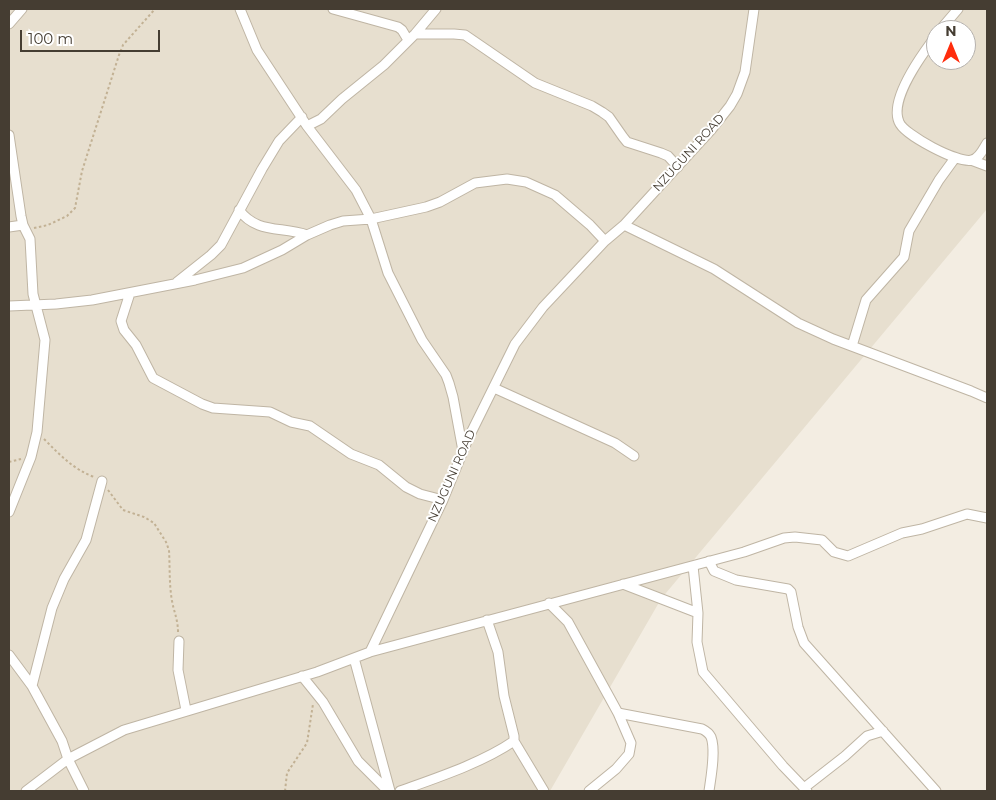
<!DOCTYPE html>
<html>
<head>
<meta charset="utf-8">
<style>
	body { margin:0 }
	#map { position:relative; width:996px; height:800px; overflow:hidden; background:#f3ede2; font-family:Montserrat,sans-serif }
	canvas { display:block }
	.frame { position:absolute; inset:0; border:10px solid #453d32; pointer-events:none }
	.north { position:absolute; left:926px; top:20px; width:50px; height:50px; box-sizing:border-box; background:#fff; border:1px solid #b5b1ad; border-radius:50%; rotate:0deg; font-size:14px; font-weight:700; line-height:20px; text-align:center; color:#453d32 }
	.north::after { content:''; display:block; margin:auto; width:18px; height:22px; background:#ff2d0d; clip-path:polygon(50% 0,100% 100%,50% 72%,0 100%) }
	.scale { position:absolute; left:20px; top:30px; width:140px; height:22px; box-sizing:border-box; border:2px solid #453d32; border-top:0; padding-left:6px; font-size:15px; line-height:18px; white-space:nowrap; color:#453d32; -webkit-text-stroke:4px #fff; paint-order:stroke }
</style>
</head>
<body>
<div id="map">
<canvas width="996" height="800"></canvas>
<div class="frame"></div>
<div class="north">N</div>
<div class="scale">100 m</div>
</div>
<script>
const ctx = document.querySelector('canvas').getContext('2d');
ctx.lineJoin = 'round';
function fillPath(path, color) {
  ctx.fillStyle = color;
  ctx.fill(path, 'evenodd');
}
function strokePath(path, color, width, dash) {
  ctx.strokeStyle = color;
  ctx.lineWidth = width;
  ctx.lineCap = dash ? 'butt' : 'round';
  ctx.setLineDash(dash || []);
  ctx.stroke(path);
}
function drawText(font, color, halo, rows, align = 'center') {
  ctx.font = font + ' Montserrat,sans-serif';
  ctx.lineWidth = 4;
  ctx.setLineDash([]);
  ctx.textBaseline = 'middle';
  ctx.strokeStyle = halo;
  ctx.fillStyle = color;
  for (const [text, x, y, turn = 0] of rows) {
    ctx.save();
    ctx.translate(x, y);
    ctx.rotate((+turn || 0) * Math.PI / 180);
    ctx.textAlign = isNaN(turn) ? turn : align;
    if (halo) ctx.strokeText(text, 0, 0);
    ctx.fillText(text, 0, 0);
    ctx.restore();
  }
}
fillPath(new Path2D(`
	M9,9H987V209L661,599L550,791H9ZM936,30H966V60H936Z`), '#e7dfcf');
const street = new Path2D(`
	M240,9L257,50L307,126L356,190L371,219L388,273L422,340L446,375L449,383L453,397L463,451
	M333,9L398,27L402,30L408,40
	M9,24L22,9
	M940,30L958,9
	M415,34H454L465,35L535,83L592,106L602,112L609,117L623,137L627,142L661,153L668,156L678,167
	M936,36C923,53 889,99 899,122C904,135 959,164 972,160C980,158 983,149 987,143
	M307,126L321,119L342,99L384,65L415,34L436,9
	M9,135L21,216L23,225L30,239L33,294L45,340L37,432L31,457L9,512
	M971,160L987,166
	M239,210C257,234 281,226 307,235
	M624,225L714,269L798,323L833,339L971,391L987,398
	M9,227L23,225
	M177,282L211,255L221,245L262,169L279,141L302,117
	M130,293L121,321L124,330L136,345L153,378L202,404L213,408L270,412L291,422L310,426L351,454L379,465L406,487L420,494L443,500
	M9,306L56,304L92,300L195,280L243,268L282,250L307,235L330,225L343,221L371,219L426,207L440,202L475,183L507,179L526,182L555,195L590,225L605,241
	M852,346L866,300L904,257L909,231L939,180L955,158
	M494,388L615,443L634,456
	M709,561L714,571L736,580L788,589L791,592L798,627L804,643L936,791
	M693,566L698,613
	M623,584L698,613L697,642L703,672L783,766L807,791
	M549,603L568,622L618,713L631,743L629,754L616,769L589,791
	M179,641L178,670L186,710
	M370,652L443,500L468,439L515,344L543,307L605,241L624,225L711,130L730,106L737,94L745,72L754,9
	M9,655L32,686L62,741L68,759L84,791
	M354,658L390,791
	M302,676L323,702L358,761L388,791
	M32,686L52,608L64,579L86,540L102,481
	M618,713L702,729C706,731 709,733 711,737C716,750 711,777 709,791
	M514,741L544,791
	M804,788L845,756L867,736L883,731
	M26,791L68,759L124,730L317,672L370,652L744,552L784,538L795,537L822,540L834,552L848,556L902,533L922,529L967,514L987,518
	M400,791C436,778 482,763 514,741V736L504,696L498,652L487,620`);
strokePath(street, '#bfb5a4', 11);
strokePath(new Path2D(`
	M34,228L48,225L67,216L75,208L82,171L119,55L123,45L155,9
	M44,439C60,455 73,469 94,477
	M9,462L21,459
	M108,490L123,510L144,517L154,523L166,542L169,550C170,567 169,584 172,601C174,612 178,620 178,632
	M285,791L287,773L307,743L313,704`), '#c2b194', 2, [2.5, 2.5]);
strokePath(street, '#fff', 9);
drawText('12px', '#453d32', '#fff', [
	["NZUGUNI ROAD",689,153,-48],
	["NZUGUNI ROAD",452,476,-66]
]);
</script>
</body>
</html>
